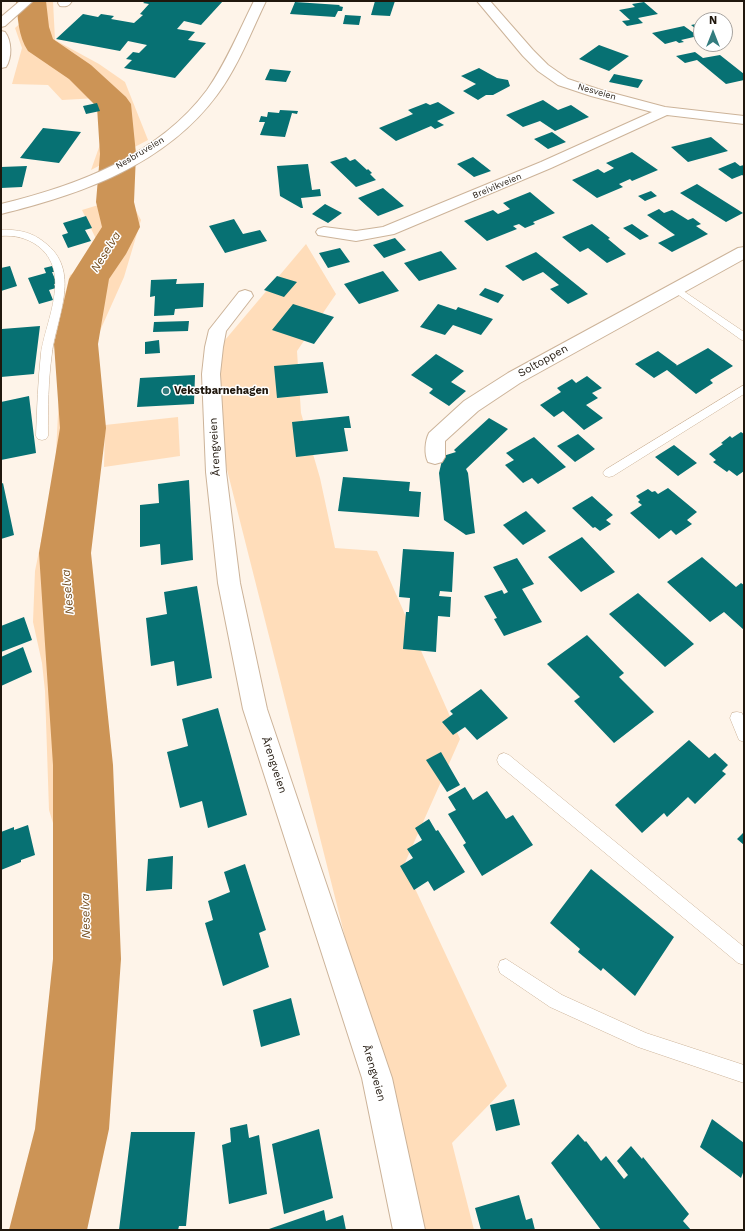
<!DOCTYPE html>
<html>
<head>
<meta charset="utf-8">
<style>
	body { margin:0 }
	#map { position:relative; width:745px; height:1231px; overflow:hidden; background:#fef4e9; font-family:"Work Sans",sans-serif }
	canvas { display:block }
	.frame { position:absolute; inset:0; border:2px solid #20170d; pointer-events:none }
	.north { position:absolute; left:693px; top:12px; width:40px; height:40px; box-sizing:border-box; background:#fff; border:1px solid #a6a29e; border-radius:50%; rotate:0deg; font-size:11px; font-weight:700; line-height:16px; text-align:center; color:#20170d }
	.north::after { content:''; display:block; margin:auto; width:14px; height:18px; background:#337c7e; clip-path:polygon(50% 0,100% 100%,50% 72%,0 100%) }
</style>
</head>
<body>
<div id="map">
<canvas width="745" height="1231"></canvas>
<div class="frame"></div>
<div class="north">N</div>
</div>
<script>
const ctx = document.querySelector('canvas').getContext('2d');
ctx.lineJoin = 'round';
function fillPath(path, color) {
  ctx.fillStyle = color;
  ctx.fill(path, 'evenodd');
}
function strokePath(path, color, width, dash) {
  ctx.strokeStyle = color;
  ctx.lineWidth = width;
  ctx.lineCap = dash ? 'butt' : 'round';
  ctx.setLineDash(dash || []);
  ctx.stroke(path);
}
function drawText(font, color, halo, rows, align = 'center') {
  ctx.font = font + ' "Work Sans",sans-serif';
  ctx.lineWidth = 3;
  ctx.setLineDash([]);
  ctx.textBaseline = 'middle';
  ctx.strokeStyle = halo;
  ctx.fillStyle = color;
  for (const [text, x, y, turn = 0] of rows) {
    ctx.save();
    ctx.translate(x, y);
    ctx.rotate((+turn || 0) * Math.PI / 180);
    ctx.textAlign = isNaN(turn) ? turn : align;
    if (halo) ctx.strokeText(text, 0, 0);
    ctx.fillText(text, 0, 0);
    ctx.restore();
  }
}
fillPath(new Path2D(`
	M45,1H53L55,40L99,64L125,82L148,140L91,170L103,136L104,109L98,98L62,100L48,85L12,84L22,48L15,28Z
	M128,196L141,220L124,277L95,342L91,375L100,428L85,536L93,656L106,778L108,853L63,856L49,810L45,691L42,663L33,622L35,571L55,472L64,298L70,275L80,269L97,241L82,210Z
	M306,244L336,294L297,351L301,413L320,478L335,548L377,551L460,739L404,865L507,1086L452,1143L474,1230H419L218,434L214,373L225,340Z
	M178,417L180,456L104,467L105,425Z`), '#ffddba');
fillPath(new Path2D(`
	M16,1H46L49,27L53,39L91,65L126,97L131,104L136,154L134,202L140,227L126,254L109,279L98,344L106,428L91,553L113,765L121,959L109,1129L87,1230H9L35,1129L53,959V765L39,553L60,428L54,344L69,279L102,227L96,202L100,154L97,107L69,79L28,51C18,36 18,18 16,1Z`), '#cc9456');
fillPath(new Path2D(`
	M146,1H223L201,25L184,21L177,29L195,32L188,40L206,43L175,78L124,68L132,60L126,59L133,52L139,53L147,45L128,41L120,51L56,39L83,14L98,17L101,14L114,16L111,19L134,23L143,15L140,14L149,4L143,3Z
	M375,1H395L390,16L371,15Z
	M295,2L340,5L339,6L343,7L342,11H338L335,17L290,14Z
	M644,2L658,14L638,18L643,23L627,26L622,21L630,20L619,10L635,7L632,4Z
	M345,15L361,16L359,25L343,24Z
	M701,23V33L691,25Z
	M684,26L698,36L681,40L684,42L679,43L676,41L665,44L652,33Z
	M599,45L629,56L609,71L579,59Z
	M695,52L703,58L720,55L744,74V80L726,84L697,60L685,63L676,56Z
	M479,68L497,78L508,80L510,86L493,95H486L478,100L463,91L476,84L461,76Z
	M270,69L291,71L286,82L265,80Z
	M614,74L643,80L638,88L609,82Z
	M543,100L558,110L571,105L589,117L555,131L540,121L523,127L506,115Z
	M438,102L455,113L437,121L444,125L435,129L431,126L396,141L379,128L413,114L408,110L426,103L430,105Z
	M97,103L100,111L86,114L83,106Z
	M280,110L298,111L297,114L292,113L285,137L260,135L265,122H259L261,116L267,117L268,112L279,113Z
	M43,128L81,132L59,163L20,158Z
	M552,132L566,142L548,149L534,139Z
	M711,137L728,151L688,162L671,147Z
	M632,152L658,170L632,181L630,179L619,184L623,187L597,198L572,180L598,169L604,173L614,168L606,163Z
	M346,157L350,161L355,159L367,170L368,169L372,173L370,174L376,180L356,187L330,162Z
	M473,157L491,171L474,177L457,164Z
	M735,162L740,166L744,165V176L742,175L732,179L718,169Z
	M308,164L312,190L320,189L321,196L301,198L303,208H301L280,196L277,166Z
	M27,166L22,187L1,188V167Z
	M697,184L743,213L726,222L680,193Z
	M383,188L404,206L378,216L358,198Z
	M651,191L657,196L645,201L638,196Z
	M530,192L555,213L533,222L535,224L525,228L519,224L513,226L517,229L487,241L464,221L493,210L498,214L510,209L503,203Z
	M325,204L342,213L328,223L312,214Z
	M659,209L664,213L672,210L688,220L693,218L701,224L696,226L708,234L672,252L658,243L675,235L647,215Z
	M86,216L92,228L85,230L91,241L68,248L62,235L68,233L63,223Z
	M234,219L243,234L260,230L267,241L225,253L209,226Z
	M592,224L610,238L608,239L626,254L607,263L588,248L580,252L562,237Z
	M632,224L649,236L640,240L623,228Z
	M395,238L406,250L384,258L373,245Z
	M340,248L350,262L328,268L319,253Z
	M441,251L457,269L419,281L404,263Z
	M536,252L588,294L568,304L550,289L559,285L543,272L523,281L505,266Z
	M10,266L17,286L1,291V268Z
	M52,266L55,272H52L57,284H54L56,288L49,290L53,300L39,304L28,278L46,273L44,268Z
	M383,271L399,291L359,304L344,284Z
	M277,276L297,282L284,297L264,290Z
	M177,279L176,284L204,283L203,307L175,309L174,315L154,316L155,296L150,297L151,280Z
	M485,288L504,295L498,303L479,295Z
	M293,304L334,317L314,344L272,330Z
	M438,304L456,310L458,307L493,319L481,335L453,325L445,335L420,327Z
	M189,321L188,331L153,332L154,322Z
	M40,326L34,374L1,377L2,329Z
	M159,340L160,353L145,354V342Z
	M708,348L733,366L710,380L713,383L696,394L667,370L654,378L635,364L658,351L677,365L676,366Z
	M436,354L464,371L451,382L466,391L449,406L429,393L433,389L411,375Z
	M323,362L328,393L277,398L274,366Z
	M195,375L194,404L137,407L140,378Z
	M587,376L602,388L592,393L598,398L586,405L603,418L584,430L563,411L554,417L540,405L561,392L557,388L572,379L576,383Z
	M29,396L36,453L1,460V402Z
	M349,416L351,428H344L348,451L296,457L292,422Z
	M489,418L508,429L466,469L468,473L475,533L466,535L444,520L439,473L443,456L456,452L454,450Z
	M741,432L744,434V471L737,476L729,470L727,472L713,462L716,460L709,454L723,444L721,443L730,436L732,438Z
	M578,434L595,449L575,462L557,446Z
	M534,437L566,467L538,484L532,478L523,483L505,465L514,460L506,453Z
	M674,445L697,463L678,476L655,457Z
	M343,477L410,482L409,491L421,492L419,517L338,511Z
	M189,480L193,560L161,565L160,544L140,547V505L159,503L158,484Z
	M3,483L14,535L1,539V484Z
	M668,488L697,512L687,520L692,524L676,535L671,530L659,539L630,513L642,505L638,502L640,500L636,496L648,489L652,492L655,491L658,494Z
	M592,496L613,515L606,520L611,524L600,531L595,527L593,528L572,508Z
	M526,511L546,531L523,545L503,525Z
	M582,537L615,572L581,592L548,557Z
	M403,549L454,552L452,592L440,591L439,596L451,597L450,617L438,616L436,652L403,649L406,612H409L410,598L399,597Z
	M702,557L736,587L741,583L744,585V630L724,612L710,622L667,582Z
	M517,558L534,584L522,589L542,622L504,636L494,619L497,618L484,596L502,590L504,594L508,592L493,567Z
	M197,586L212,678L177,686L174,661L151,666L146,618L167,614L164,592Z
	M638,593L694,644L665,667L609,614Z
	M24,617L32,640L1,652V626Z
	M587,635L624,673L619,677L654,712L614,743L574,701L580,697L547,664Z
	M23,647L32,672L1,686V657Z
	M481,689L508,718L477,740L465,727L453,735L442,722L453,714L450,711Z
	M218,708L247,815L208,828L202,801L180,808L167,752L188,746L182,719Z
	M689,740L709,758L715,753L728,765L722,771L726,774L695,804L688,797L667,817L664,813L642,833L615,805Z
	M441,752L460,785L447,792L426,760Z
	M465,787L473,800L487,791L506,819L513,815L533,845L482,876L463,845L466,843L448,814L456,810L448,797Z
	M429,819L436,831L438,830L465,872L434,891L428,881L414,890L400,866L413,858L407,849L422,840L415,828Z
	M28,825L35,855L21,860V862L1,870V832L14,827V830Z
	M744,832V845L737,839Z
	M173,856L172,889L146,891L148,859Z
	M245,864L266,930L259,933L269,967L223,986L205,923L213,920L208,901L230,892L224,872Z
	M591,869L674,937L635,996L603,968L601,971L578,952L580,949L550,923Z
	M291,998L300,1035L261,1047L253,1010Z
	M514,1099L520,1125L496,1131L490,1105Z
	M712,1119L744,1143V1170L741,1178L700,1147Z
	M247,1124L249,1138L259,1135L267,1194L229,1204L222,1145L231,1142L230,1128Z
	M319,1129L333,1198L284,1214L272,1144Z
	M131,1132H195L186,1226H179L178,1230H119Z
	M578,1134L585,1142L586,1141L601,1161L606,1156L624,1179L628,1175L617,1161L631,1146L642,1159L643,1157L689,1214L683,1221L691,1230H601L551,1163Z
	M519,1195L526,1220L532,1218L535,1230H481L475,1208Z
	M324,1210L326,1221L343,1215L346,1230H269V1229Z`), '#077173');
const service = new Path2D(`
	M1,230C17,229 32,232 44,242C82,270 57,316 52,353C48,381 48,408 48,436L46,439L42,440L38,439L36,436C37,408 38,381 41,353C46,320 72,272 38,246C27,238 15,235 1,236Z
	M676,286L744,332V341L740,339L673,291L671,289Z
	M744,385V394L613,476L609,477L605,476L603,473L605,470Z
	M737,712L742,713L744,718V742L739,740L730,718L732,713Z
	M504,753L509,755L744,947V965L738,963L499,765L497,760L499,755Z
	M506,959L562,995L646,1033L744,1065V1083L638,1047L550,1007L500,973L498,967L500,961Z`);
const minor = new Path2D(`
	M59,1H72C69,6 66,7 60,6L58,3Z
	M477,1H490L533,50L548,65L568,79L601,90L665,107L744,116V124L667,115L551,168L394,234L356,241L318,235L316,232L318,229L324,227L356,231L383,227L541,162L652,112L591,96L558,85L538,71L523,56Z
	M744,247V259L520,383L478,411L445,441V457L442,462L435,464L428,462C424,454 425,441 429,433L464,401L508,373L738,248Z
	M245,290L251,292L253,296L226,331L223,347L220,374L226,472L240,583L267,709L392,1078L425,1230H393L362,1078L243,709L218,583L206,472L202,374L205,347L209,330L239,292Z`);
const tertiary = new Path2D(`
	M254,1H266C251,32 238,67 217,95C165,165 82,194 1,214V204C76,186 159,155 207,90C226,63 239,31 254,1Z`);
const secondary = new Path2D(`
	M1,31L5,32C12,41 12,58 6,67L1,68Z`);
const motorway = new Path2D(`
	M20,1H33L5,26L1,27V17Z`);
strokePath(service, '#ccb399', 1);
strokePath(minor, '#ccb399', 2);
strokePath(tertiary, '#ccb399', 2);
strokePath(secondary, '#ccb399', 2);
strokePath(motorway, '#ccb399', 2);
fillPath(service, '#fff');
fillPath(minor, '#fff');
fillPath(tertiary, '#fff');
fillPath(secondary, '#fff');
fillPath(motorway, '#fff');
for (const [x, y, r, color] of [
	[166,391,4,"#337c7e"]
]) {
  const dot = new Path2D();
  dot.arc(x, y, r, 0, 2 * Math.PI);
  ctx.fillStyle = color;
  ctx.fill(dot);
  strokePath(dot, '#fff', 1.5);
}
drawText('9px', '#20170d', '#fff', [
	["Nesveien",597,92,16],
	["Nesbruveien",140,153,-31],
	["Breivikveien",497,186,-23]
]);
drawText('11px', '#20170d', '#fff', [
	["Soltoppen",543,361,-29],
	["Årengveien",215,447,-93],
	["Årengveien",274,765,72],
	["Årengveien",374,1073,74]
]);
drawText('bold 11px', '#20170d', '#fff', [
	["Vekstbarnehagen",174,391]
], 'left');
drawText('italic 12px', '#744e20', '#fff', [
	["Neselva",106,252,-58],
	["Neselva",68,592,-95],
	["Neselva",86,916,-91]
]);
</script>
</body>
</html>
